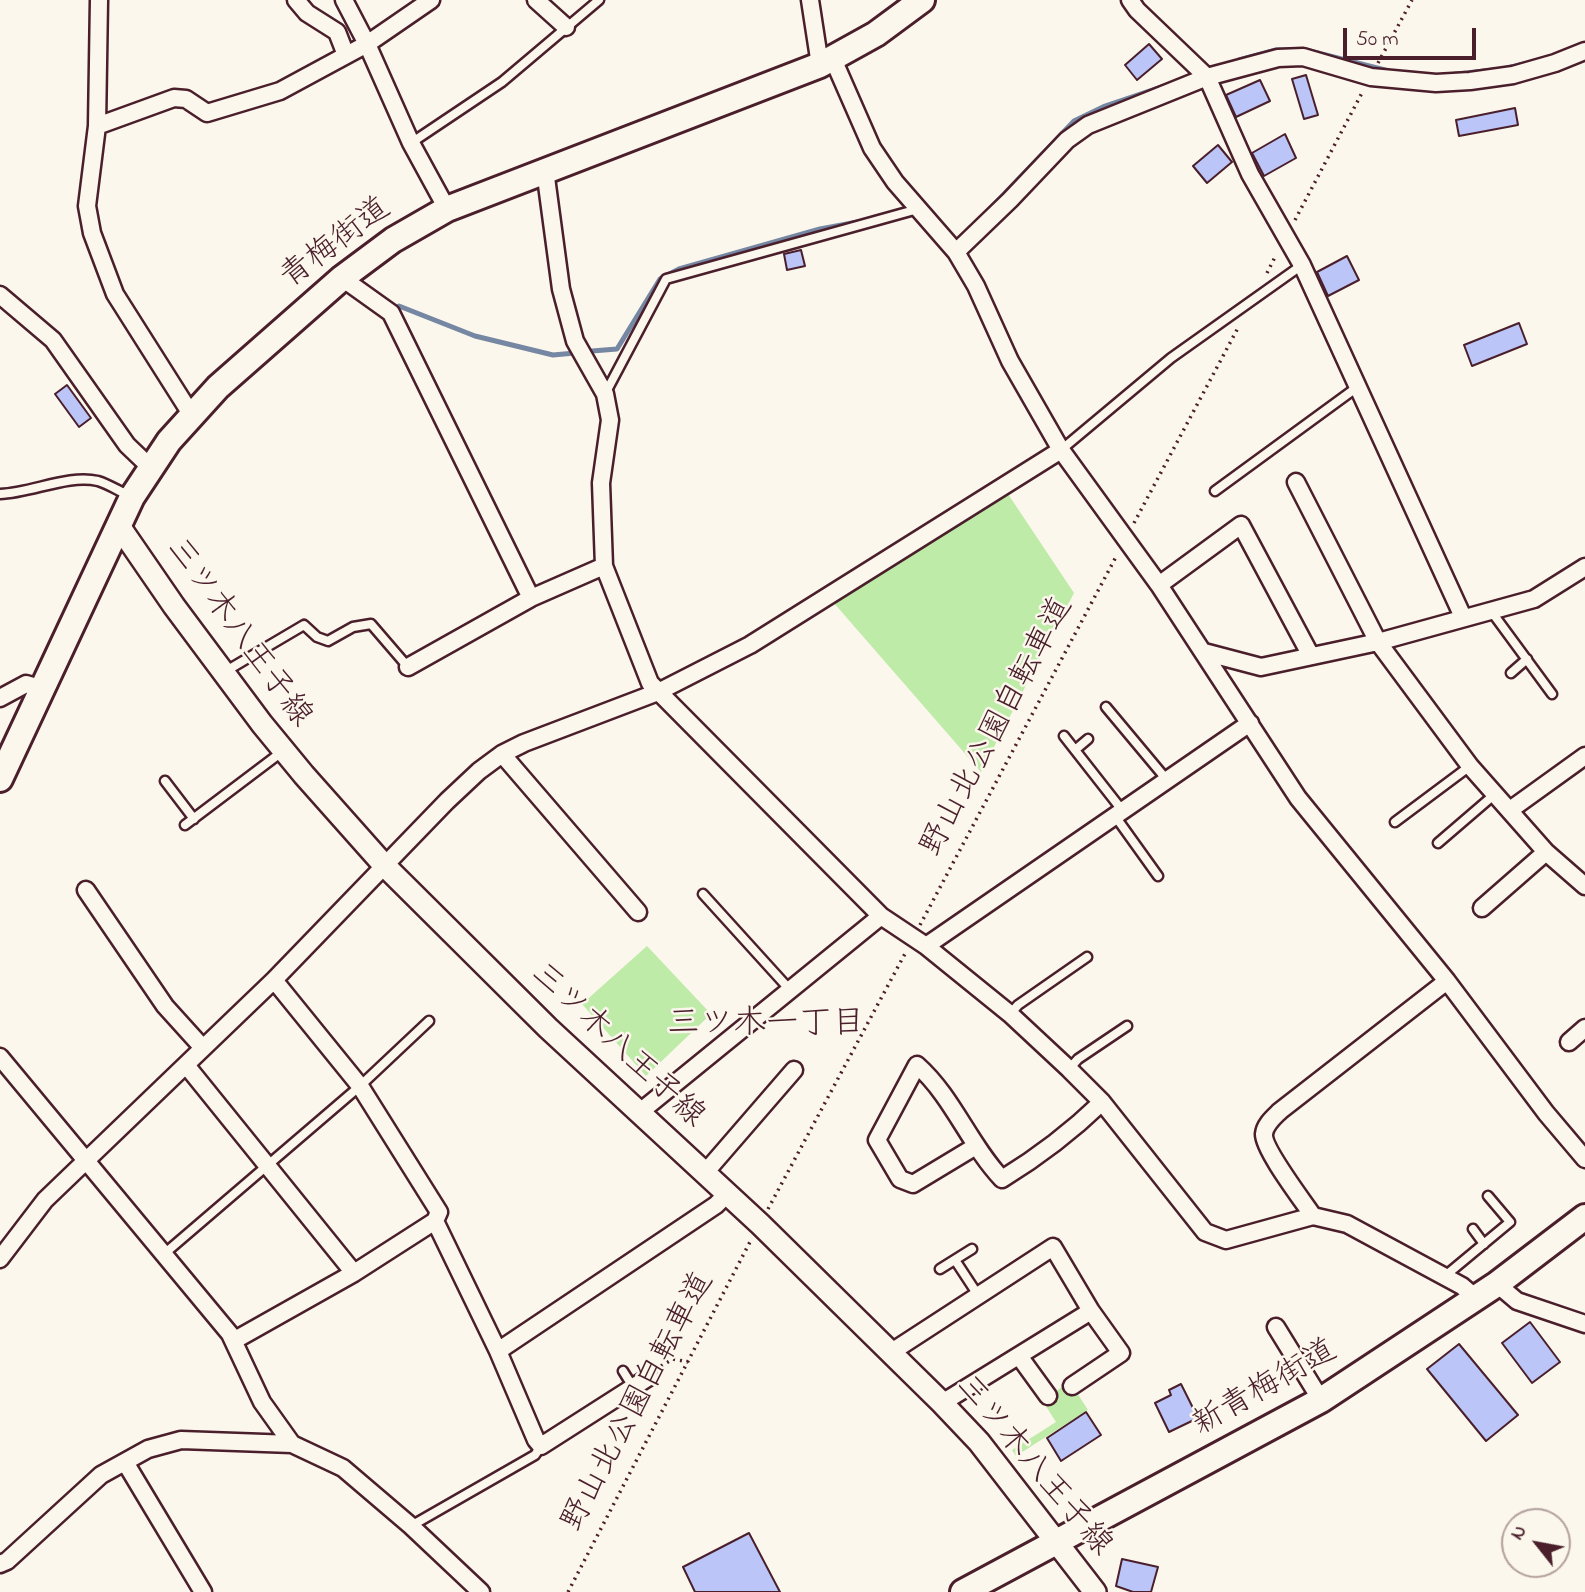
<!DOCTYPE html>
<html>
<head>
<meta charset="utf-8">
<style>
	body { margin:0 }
	#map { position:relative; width:1585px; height:1592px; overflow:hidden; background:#fbf7ec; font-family:"Indie Flower",sans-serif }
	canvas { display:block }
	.north { position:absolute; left:1501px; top:1508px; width:70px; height:70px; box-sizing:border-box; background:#fbf7ec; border:2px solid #b4a19f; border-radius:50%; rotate:301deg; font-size:19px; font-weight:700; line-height:28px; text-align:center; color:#4a1f2b }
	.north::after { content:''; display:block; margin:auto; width:24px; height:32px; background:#4a1f2b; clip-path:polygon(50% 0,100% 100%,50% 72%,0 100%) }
	.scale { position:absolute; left:1343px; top:28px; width:133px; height:32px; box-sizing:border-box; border:4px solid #4a1f2b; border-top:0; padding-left:9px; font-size:21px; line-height:24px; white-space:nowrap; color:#4a1f2b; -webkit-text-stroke:5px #fbf7ec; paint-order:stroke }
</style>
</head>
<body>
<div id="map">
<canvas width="1585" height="1592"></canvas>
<div class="north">N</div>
<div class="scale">50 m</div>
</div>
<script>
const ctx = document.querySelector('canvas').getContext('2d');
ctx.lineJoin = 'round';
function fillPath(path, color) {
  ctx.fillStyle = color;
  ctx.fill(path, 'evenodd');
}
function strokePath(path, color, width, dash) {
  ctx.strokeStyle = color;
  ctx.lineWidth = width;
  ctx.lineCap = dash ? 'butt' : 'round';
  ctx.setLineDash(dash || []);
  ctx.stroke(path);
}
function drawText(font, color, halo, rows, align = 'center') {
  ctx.font = font + ' "Indie Flower","Klee One",sans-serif';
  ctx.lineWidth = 5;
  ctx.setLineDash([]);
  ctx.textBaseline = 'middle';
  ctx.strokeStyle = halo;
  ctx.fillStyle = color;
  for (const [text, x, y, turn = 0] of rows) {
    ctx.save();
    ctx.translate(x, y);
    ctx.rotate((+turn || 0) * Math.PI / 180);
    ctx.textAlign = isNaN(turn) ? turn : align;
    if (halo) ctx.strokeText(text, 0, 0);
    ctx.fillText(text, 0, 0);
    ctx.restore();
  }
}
fillPath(new Path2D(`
	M1008,494L1074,593L981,772L833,602Z
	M647,946L711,1014L646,1076L582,1004Z
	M1070,1382L1088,1410L1016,1456L1012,1450L1056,1422L1042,1400Z`), '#beeba8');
strokePath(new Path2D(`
	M1239,60L1276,50H1306L1389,71
	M1503,69L1524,64
	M1448,75L1494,70
	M985,214L1074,121L1105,106L1167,85
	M399,306L475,336L553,355L575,353
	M592,351L617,349L660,279L679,269L820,229L863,221`), '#7587a2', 5);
const building = new Path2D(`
	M1149,44L1162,59L1137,80L1125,65Z
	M1306,75L1318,115L1304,119L1292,79Z
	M1260,80L1270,101L1236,117L1226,95Z
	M1515,108L1518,125L1459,136L1456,120Z
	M1285,134L1296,158L1264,176L1252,153Z
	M1218,145L1232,162L1207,183L1193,166Z
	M801,250L805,266L787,270L784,254Z
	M1347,256L1359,280L1328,296L1317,272Z
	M1519,323L1527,344L1472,366L1464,345Z
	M67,385L91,418L79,427L55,394Z
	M1530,1322L1560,1362L1532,1383L1502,1343Z
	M1459,1344L1518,1415L1486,1441L1427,1369Z
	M1181,1384L1198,1418L1169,1432L1155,1403L1171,1395L1169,1390Z
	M1086,1412L1101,1435L1061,1461L1047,1438Z
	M749,1533L780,1592H695L683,1567Z
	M1122,1559L1158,1567L1151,1592H1133L1116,1586Z`);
fillPath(building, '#bbc5f7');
strokePath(building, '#4a1f2b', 2);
const service = new Path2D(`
	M411,143L502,82L599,0
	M605,394L666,279L918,209
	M1061,450L1171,358L1302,265
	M1215,491L1356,388
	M0,494C32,493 68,474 98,481C108,484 119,491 128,495
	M1491,611L1552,694
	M226,671L304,625L317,637L328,641L353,627L371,624L408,667
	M1511,673L1527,659
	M1106,707L1167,780
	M1064,736L1122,810
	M1075,750L1088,739
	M165,781L194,819
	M1115,816L1158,876
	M1395,822L1470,766
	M185,825L283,751
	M1438,843L1495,794
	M703,894L791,991
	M1010,1014L1018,1005L1087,957
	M1069,1069L1078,1059L1127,1026
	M1473,1229L1484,1244
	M164,1254L360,1086L429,1021
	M955,1260L978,1295
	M940,1269L972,1249
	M1445,1276L1510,1222L1488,1196
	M623,1371L633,1387
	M411,1526L535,1455L541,1446`);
const minor = new Path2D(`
	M99,0L97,126L87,206L92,233L115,294L191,414
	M296,0L307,13L337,32L346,55
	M344,0L367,44L411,143L447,209
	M536,0L566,27
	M810,0L820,65
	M1130,0L1137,10L1207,77L1250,174L1302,265L1463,617
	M833,59L872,148L895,182L956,252L976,286L1010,361L1061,450L1159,585L1298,798L1447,981L1546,1113L1585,1159
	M97,126L174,98L186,99L207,113L280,91L367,44L431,0
	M545,170L561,289L575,341L605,394L610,420L601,483L604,566L650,683L881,916L926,946L1010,1014L1069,1069L1102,1102L1205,1232L1226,1240L1313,1216L1347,1224L1462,1286L1476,1298
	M956,252L1010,200L1067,140L1088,125L1207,77L1278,58L1303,57L1371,77L1436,83L1470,81L1513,75L1555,63L1585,51
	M342,278L391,313L531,598
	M0,295L53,340L127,445L150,467
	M1296,482L1378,642L1470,766L1546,852L1585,886
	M1159,585L1241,525L1311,656
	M1204,652L1261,667L1378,642L1534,599L1585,567
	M408,667L531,598L604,566
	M0,698L26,684L43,689
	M502,754L638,912
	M1510,810L1585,756
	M86,890L165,1006L203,1048
	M1482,908L1546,852
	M926,946L1250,723
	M1569,1042L1585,1028
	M0,1057L230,1334L262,1402L292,1444
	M186,1065L354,1273
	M640,1112L881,916
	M976,1146L913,1184L900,1179L877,1140L917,1065C953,1097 969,1144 1002,1179C1038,1157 1072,1131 1102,1102
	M704,1174L794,1070
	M1313,1216C1303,1201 1263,1149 1264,1134C1265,1124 1274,1117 1280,1111L1447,981
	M435,1221L498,1351L536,1440L541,1446L649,1377
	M0,1259L45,1200L274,980L447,801L479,771L502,754L524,743L658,692L750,645L1061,450
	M1497,1284L1517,1301L1585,1324
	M1276,1327L1321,1400
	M235,1340L354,1273L435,1221L439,1212L360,1086L274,980
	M498,1351L716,1205L727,1194
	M890,1353L1053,1247L1091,1311L1121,1353L1072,1386
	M1019,1356L1048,1396
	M942,1403L1091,1311
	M125,1462L203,1592
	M0,1564L7,1561L101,1475L148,1449L181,1440L292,1444L343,1468L411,1526L481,1592`);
const secondary = new Path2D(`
	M119,526L174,606L262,724L304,775L384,865L548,1028L760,1224L942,1403L979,1442L1095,1592`);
const primary = new Path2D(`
	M0,779L132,497L169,441L218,387L342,278L393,240L447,209L820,65L876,34L922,0
	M963,1592L1321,1400L1497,1284L1585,1217`);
strokePath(service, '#4a1f2b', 13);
strokePath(minor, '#4a1f2b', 21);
strokePath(secondary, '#4a1f2b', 26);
strokePath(primary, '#4a1f2b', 30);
strokePath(new Path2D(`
	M1378,63L1412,0
	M1295,220L1363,91
	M1267,273L1276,255
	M1134,523L1239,326
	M920,925L1117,555
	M768,1209L907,950
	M661,1366L673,1359L688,1362
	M568,1592L751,1240`), '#4a1f2b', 3.5, [2, 5]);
strokePath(service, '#fbf7ec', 8);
strokePath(minor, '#fbf7ec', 16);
strokePath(secondary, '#fbf7ec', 21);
strokePath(primary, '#fbf7ec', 24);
drawText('32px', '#4a1f2b', '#fbf7ec', [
	["青梅街道",337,245,-37],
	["三ツ木八王子線",237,634,54],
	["野山北公園自転車道",999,728,-62],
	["三ツ木八王子線",616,1047,43],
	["新青梅街道",1266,1390,-30],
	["野山北公園自転車道",640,1403,-62],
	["三ツ木八王子線",1032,1467,50]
]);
drawText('33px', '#4a1f2b', '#fbf7ec', [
	["三ツ木一丁目",766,1027]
]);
</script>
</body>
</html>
